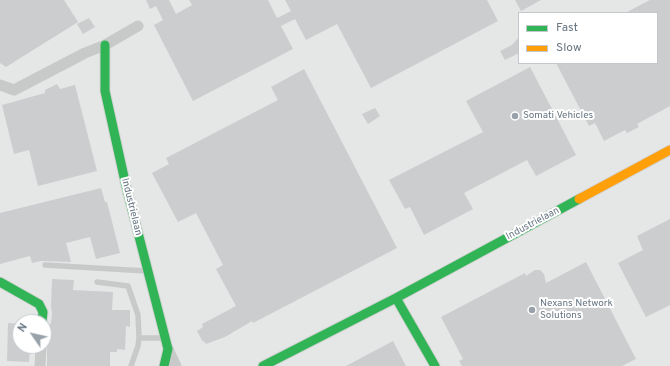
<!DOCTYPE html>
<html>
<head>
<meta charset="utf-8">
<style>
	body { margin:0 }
	#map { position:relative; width:670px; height:366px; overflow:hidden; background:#f5f5f4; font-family:Overpass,sans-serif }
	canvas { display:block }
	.legend { position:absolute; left:518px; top:12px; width:140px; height:52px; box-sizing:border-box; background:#fff; border:1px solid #c3c8cd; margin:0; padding:5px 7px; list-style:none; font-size:12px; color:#687682 }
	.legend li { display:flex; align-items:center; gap:8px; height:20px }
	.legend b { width:20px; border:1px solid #c3c8cd }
	.north { position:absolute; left:12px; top:314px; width:40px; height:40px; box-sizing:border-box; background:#fff; border:1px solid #c3c8cd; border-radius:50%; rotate:304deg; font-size:11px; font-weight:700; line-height:16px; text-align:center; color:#687682 }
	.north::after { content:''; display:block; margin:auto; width:14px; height:18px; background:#99a2aa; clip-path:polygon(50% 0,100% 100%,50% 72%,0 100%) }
</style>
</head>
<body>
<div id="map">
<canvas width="670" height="366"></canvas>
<ul class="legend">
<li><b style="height:5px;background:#30b455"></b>Fast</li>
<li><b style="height:5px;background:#ff9f0a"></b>Slow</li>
</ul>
<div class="north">N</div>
</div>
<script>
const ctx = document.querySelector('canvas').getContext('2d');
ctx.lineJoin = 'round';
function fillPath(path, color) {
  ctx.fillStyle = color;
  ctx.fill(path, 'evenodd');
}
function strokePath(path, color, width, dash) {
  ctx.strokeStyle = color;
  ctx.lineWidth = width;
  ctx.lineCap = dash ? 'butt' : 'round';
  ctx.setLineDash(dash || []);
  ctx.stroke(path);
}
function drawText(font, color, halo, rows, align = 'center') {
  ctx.font = font + ' Overpass,sans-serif';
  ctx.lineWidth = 4;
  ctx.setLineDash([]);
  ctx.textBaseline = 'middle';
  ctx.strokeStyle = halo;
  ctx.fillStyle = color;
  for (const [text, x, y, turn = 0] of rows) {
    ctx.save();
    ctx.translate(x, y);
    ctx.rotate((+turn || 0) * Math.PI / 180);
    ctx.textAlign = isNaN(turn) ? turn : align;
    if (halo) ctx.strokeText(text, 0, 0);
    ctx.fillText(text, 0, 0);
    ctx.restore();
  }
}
fillPath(new Path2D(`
	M0,0H670V366H0ZM519,13H657V63H519ZM20,322H44V346H20Z`), '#e5e7e7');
fillPath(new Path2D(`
	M0,0H64L78,22L6,67L0,63Z
	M146,0H169L176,14L192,5L189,0H268L277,18L291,11L285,0H487L498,21L371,88L337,24L306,40L295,19L281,26L293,49L193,101L154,25L163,20L156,6L150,9Z
	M515,0H541L521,11Z
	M650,0H670V106L637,124L639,127L627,133L625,130L604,141L595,123L589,126L556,63H657V13H625Z
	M89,18L95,27L83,34L77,24Z
	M519,37V53L505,60L500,51L512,45Z
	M530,67L576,155L536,176L527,160L464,193L473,209L424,235L410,207L405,209L389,180L483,132L466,101Z
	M304,69L397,248L253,323L252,321L225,337L206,344L204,341L203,342L197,331L203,327L202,324L236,306L216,269L223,265L196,213L178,222L152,173L169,164L166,158L278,100L271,87Z
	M57,84L60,89L75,85L97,171L38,186L29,150L14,154L2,105L45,93V90Z
	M375,108L380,116L368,124L362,114Z
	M101,188L105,202H107L120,253L96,259L90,237L66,243L71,262L41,261L32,263L30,256L0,264V213Z
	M670,219V305L646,317L618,263L643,250L637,236Z
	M586,262L636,359L622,366H462L459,361L463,359L441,317L525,273L526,276L535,270H540L544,274L546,283Z
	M52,279L74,280L73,290L113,292L112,310H130V327L126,326L125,350L117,349V352H110V366H47V329L51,323L52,313L51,306Z
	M8,323L20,324V346H30L29,362L7,361Z
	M393,341L406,366H346Z`), '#cccdce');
const fast = new Path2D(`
	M105,45V91L126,186L168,349L164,366
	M0,282L39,304L43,312L42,322
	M396,298L435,366
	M263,366L396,298L579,199`);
const slow = new Path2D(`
	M579,199L670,150`);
strokePath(fast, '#d2d3d3', 11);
strokePath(slow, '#d2d3d3', 11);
strokePath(new Path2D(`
	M45,265L146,271
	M97,282L128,286L138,315L139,338
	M131,366L138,346L139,338H164`), '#c8caca', 5.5);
strokePath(new Path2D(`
	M0,85L14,90L85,53L105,45L138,26
	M168,349L176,366
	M40,366L41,346`), '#c8caca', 11);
strokePath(fast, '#30b455', 9);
strokePath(slow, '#ff9f0a', 9);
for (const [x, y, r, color] of [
	[515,116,4,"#99a2aa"],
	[532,310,4,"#99a2aa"]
]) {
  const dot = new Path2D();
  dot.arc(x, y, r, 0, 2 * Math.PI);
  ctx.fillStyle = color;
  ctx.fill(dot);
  strokePath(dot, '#fff', 1.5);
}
drawText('10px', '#687682', '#fff', [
	["Somati Vehicles",523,116],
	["Nexans Network",540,304],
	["Solutions",540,316]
], 'left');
drawText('10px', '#687682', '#fff', [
	["Industrielaan",131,207,76],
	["Industrielaan",533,224,-28]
]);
</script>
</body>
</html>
